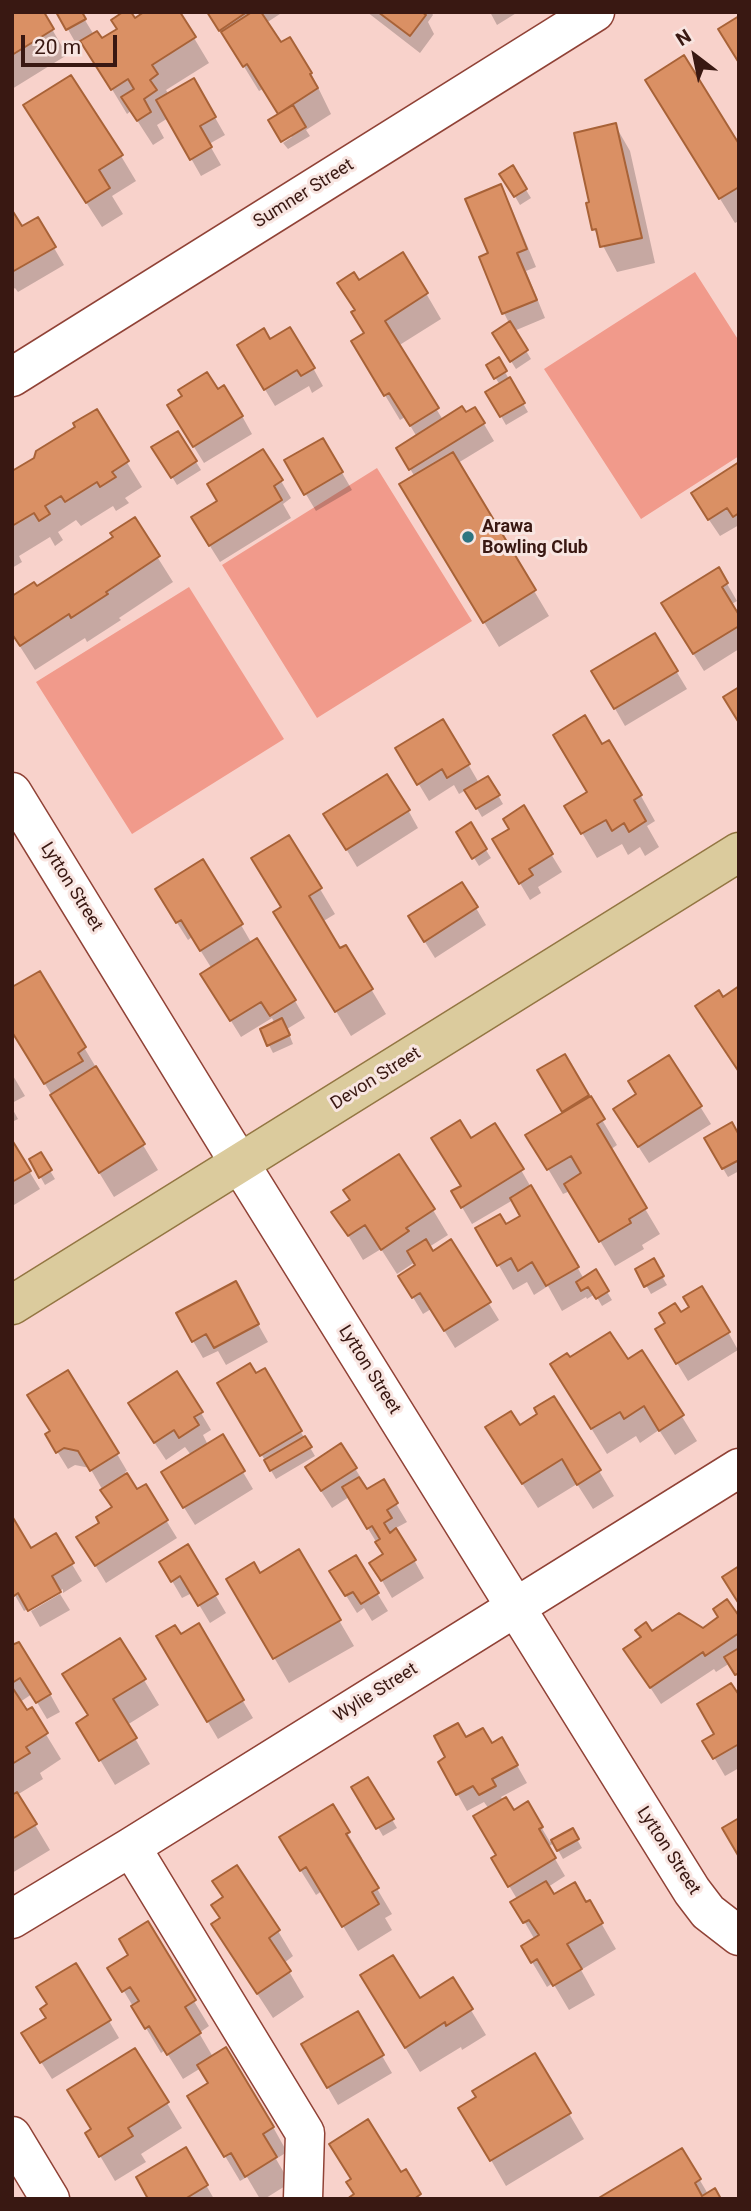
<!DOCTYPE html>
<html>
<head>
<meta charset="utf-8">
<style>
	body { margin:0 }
	#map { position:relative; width:751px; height:2211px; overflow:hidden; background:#f8d2cb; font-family:Roboto,sans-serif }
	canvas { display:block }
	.frame { position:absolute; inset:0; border:14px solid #391812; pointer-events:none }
	.north { position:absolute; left:660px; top:21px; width:70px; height:70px; -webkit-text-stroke:5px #f8e5e1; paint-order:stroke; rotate:328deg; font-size:19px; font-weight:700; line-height:28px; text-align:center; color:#391812 }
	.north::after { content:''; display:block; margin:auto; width:24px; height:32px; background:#391812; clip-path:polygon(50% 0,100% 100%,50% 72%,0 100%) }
	.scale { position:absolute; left:21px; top:35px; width:96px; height:32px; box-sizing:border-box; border:4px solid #391812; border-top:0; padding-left:9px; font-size:21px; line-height:24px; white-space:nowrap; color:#391812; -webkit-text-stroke:5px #f8e5e1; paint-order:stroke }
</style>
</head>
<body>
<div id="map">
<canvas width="751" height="2211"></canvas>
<div class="frame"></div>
<div class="north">N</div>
<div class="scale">20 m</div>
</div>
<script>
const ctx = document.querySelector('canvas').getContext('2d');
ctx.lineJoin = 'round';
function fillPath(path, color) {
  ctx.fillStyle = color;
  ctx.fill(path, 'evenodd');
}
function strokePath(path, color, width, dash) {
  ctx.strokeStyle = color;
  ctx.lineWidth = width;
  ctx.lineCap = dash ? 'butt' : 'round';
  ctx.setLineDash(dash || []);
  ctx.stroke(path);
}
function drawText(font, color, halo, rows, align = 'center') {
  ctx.font = font + ' Roboto,sans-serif';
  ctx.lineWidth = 6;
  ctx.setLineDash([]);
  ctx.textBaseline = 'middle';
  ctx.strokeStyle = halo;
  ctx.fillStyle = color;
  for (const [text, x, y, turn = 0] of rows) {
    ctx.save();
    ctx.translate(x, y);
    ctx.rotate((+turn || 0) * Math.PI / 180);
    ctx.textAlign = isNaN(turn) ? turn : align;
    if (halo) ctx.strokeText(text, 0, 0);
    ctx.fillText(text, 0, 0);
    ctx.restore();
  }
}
fillPath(new Path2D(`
	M695,272L739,341V456L641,519L544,369Z
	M377,468L472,621L317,718L222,565Z
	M189,587L284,739L132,834L36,682Z`), '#f19a8b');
fillPath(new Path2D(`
	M12,12H42L67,55L12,89Z
	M58,12H80L94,35L101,41L134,20L194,38L209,63L166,90L169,95L194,81L225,135L209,144L221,165L201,176L168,118L157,125L164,138L153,145L131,111L127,114L84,43L78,47Z
	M208,12H283L266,23L280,45L311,73L331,114L306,130L310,136L288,149L283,143L292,137V133L263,89L259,91L232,47Z
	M367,12H431L433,15L428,22L434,34L420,53Z
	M490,12H518L497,25Z
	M662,105L739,147V221L735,223Z
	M615,125L630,151L655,263L617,272L594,229L591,204Z
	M40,131L121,156L136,181L112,196L123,214L102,227Z
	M512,168L531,198L520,205L502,174Z
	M500,186L510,204L536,267L526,271L545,318L514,331L531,359L516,369L494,334L509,323L504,313L490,254Z
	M12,214L21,229L37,219L64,265L18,292L15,288L12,290Z
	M403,254L441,319L398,346L443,420L466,415L475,409L494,441L458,463L549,616L499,647L416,510L415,477L398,449L417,437L405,417L400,420L368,367L366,334L356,311L358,282Z
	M269,342L313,368L323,386L312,393L309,386L275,406L249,363Z
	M498,360L528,412L506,425L487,392L500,385L488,366Z
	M217,391L242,416L252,434L204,463L179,423Z
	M96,412L142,487L125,498L129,503L116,511L113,506L81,526L76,520L58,532L63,540L55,546L50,537L19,556L22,562L12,568V473L35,459Z
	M178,433L201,470L177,485L154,447Z
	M323,440L352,490L316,511L286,461Z
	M739,464V525L720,536L703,511Z
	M281,481L291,498L283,504L291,518L220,562L203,535L219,502Z
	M134,520L173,582L119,618L121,620L87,642L85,638L35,670L12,634L36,588L115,538Z
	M719,570L737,601L730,605L739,618V649L704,671L673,621Z
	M655,636L687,689L625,726L594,672Z
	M443,721L479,783L488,778L503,804L482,817L466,790L459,794L454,785L429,801L397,748Z
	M601,746L641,796L655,821L647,826L659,847L645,856L640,847L628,855L622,844L597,858L566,806L589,793Z
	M523,808L562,872L538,887L541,893L530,900L494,840L511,829Z
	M408,810L418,828L357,867L336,832Z
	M470,825L491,858L479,866L458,832Z
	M320,889L335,914L322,922L340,951L371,989L386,1014L351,1036L276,912Z
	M167,907L241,925L252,944L295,1001L305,1018L287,1029L293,1044L273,1053L269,1045L275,1024L272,1018L241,1037L213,992L212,969L192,937L188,940Z
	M476,908L486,925L435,958L420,934Z
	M39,973L158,1170L114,1197L12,1030Z
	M564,1056L617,1145L610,1150L660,1234L642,1245L644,1249L615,1266L570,1191L563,1194L528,1135L565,1113L540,1071Z
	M669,1057L711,1124L649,1163L625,1126L638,1095Z
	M12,1074L25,1096L12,1103Z
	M12,1108L18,1119L12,1122Z
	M495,1125L584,1279L595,1272L612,1300L602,1306L595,1294L587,1299L586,1297L562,1311L548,1286L534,1295L527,1282L513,1290L478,1229L505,1227L522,1217L513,1200L472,1224L453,1192L463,1187L470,1140Z
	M739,1138V1171L728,1177L706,1139Z
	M12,1143L40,1189L14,1205L12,1202Z
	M40,1154L55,1179L45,1185L31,1160Z
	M433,1210L448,1235L429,1247L433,1253L451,1242L499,1320L455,1348L431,1309L423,1314L411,1294L417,1266L415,1262L397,1274L381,1249L363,1260L334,1212Z
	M653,1261L667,1285L651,1294L637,1269Z
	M245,1301L268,1342L226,1365L218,1351L203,1358L193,1341Z
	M691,1308L728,1332L738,1350L688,1381L657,1330Z
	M642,1352L697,1441L675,1455L659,1430L640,1443L636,1436L607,1454L567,1389L570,1360L627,1362Z
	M264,1370L315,1456L276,1479L219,1383L255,1375Z
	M201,1413L211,1430L203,1435L208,1445L222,1437L253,1489L195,1525L173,1490L191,1455L185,1447L166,1460L140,1421Z
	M520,1427L599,1471L614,1496L593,1509L577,1484L538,1508L502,1452Z
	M47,1435L117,1454L127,1471L125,1472L137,1491L145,1486L177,1538L106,1583L89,1555L101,1524L113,1508L90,1468L75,1465L68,1469Z
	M341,1446L366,1486L363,1488L366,1492L383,1482L407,1522L396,1528L424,1578L392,1598L372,1563L384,1555L349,1497L332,1508L317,1485Z
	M55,1536L82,1581L63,1593V1589L24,1611L12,1590L31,1550Z
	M187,1547L226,1613L210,1623L192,1593L182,1598L161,1562Z
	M299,1552L354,1646L289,1683L228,1579L259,1575Z
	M355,1557L388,1611L372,1621L364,1608L357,1613L342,1589Z
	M60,1594L70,1610L40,1627L31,1611Z
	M739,1619V1678L730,1663L716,1672L714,1669L661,1704L636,1666L652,1633L703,1630Z
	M198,1626L253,1718L218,1739L158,1637L180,1636Z
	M12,1647L50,1694L60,1712L47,1719L32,1694L20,1702L27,1713L31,1710L61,1759L40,1773L43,1779L17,1795L50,1850L12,1873Z
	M65,1674L144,1680L159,1705L127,1725L150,1764L115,1785L93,1748L89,1716Z
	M739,1699V1768L725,1776L705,1742L717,1734Z
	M466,1739L491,1745L502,1739L527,1783L501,1797L503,1801L513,1812L527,1803L550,1842L572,1831L582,1848L563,1859L554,1843L548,1847L565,1876L548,1887L553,1896L586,1904L589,1902L616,1949L581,1970L595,1995L569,2010L553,1983L547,1987L523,1947L535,1940L513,1902L517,1899L493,1859L498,1855L489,1809L484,1802L467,1811L440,1763Z
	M368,1779L397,1828L383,1836L354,1787Z
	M332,1807L362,1858L360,1860L392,1914L385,1918L392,1930L358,1951L322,1891L316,1895L296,1863Z
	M147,1924L209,2026L199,2033L213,2057L273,2127L287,2152L276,2159L290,2183L266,2198L260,2199L247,2177L240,2181L204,2121L210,2084L201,2068L183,2079L165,2050L161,2053L110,1968L130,1955Z
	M278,1931L293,1956L284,1963L304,1997L273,2018L228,1949Z
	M452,1979L486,2035L462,2050L461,2047L420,2072L377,2001L419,2000Z
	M49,2005L109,2021L119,2038L52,2079L34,2051L48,2019Z
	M357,2013L392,2073L338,2105L303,2045Z
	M135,2050L182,2128L141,2154L146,2162L115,2181L87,2134L93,2130Z
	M535,2056L584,2139L506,2186L461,2108Z
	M186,2150L214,2199H150Z
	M682,2150L708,2194L719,2199H600Z`), '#0003');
const building = new Path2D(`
	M12,12H44L54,29L12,55Z
	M56,12H82L86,19L66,30Z
	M123,12H131L135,18L144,12H180L196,37L152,65L158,74L150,80L157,90L144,99L151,112L137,121L121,97L134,89L128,79L111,90L80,41L97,31L102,38L117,29L111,20Z
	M207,12H247L219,31Z
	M252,12H261L281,42L290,37L312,73L310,74L318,88L278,114L247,64L243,67L221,32Z
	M378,12H422L426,15L410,36Z
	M739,16V63L718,29Z
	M684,55L739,144V187L719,199L645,80Z
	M71,75L123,155L99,170L110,188L86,203L23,105Z
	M194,78L216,117L200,126L212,147L190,160L156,100Z
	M293,105L306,127L281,142L268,120Z
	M616,123L642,238L600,247L596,229L592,230L586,203L589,202L574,133Z
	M513,165L527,189L514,197L499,174Z
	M501,184L527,249L517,253L537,300L502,314L479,257L488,253L465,199Z
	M12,210L22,226L38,217L56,247L12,272Z
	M403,252L428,293L385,321L439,408L410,426L389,393L384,396L351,341L364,333L351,312L355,310L337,283L354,272L359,280Z
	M510,321L528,350L510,362L492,333Z
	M290,327L315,368L301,376L297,370L264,390L237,345L264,328L270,339Z
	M499,357L507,371L494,379L486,365Z
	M207,372L218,389L224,385L243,416L193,447L167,405L182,396L178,390Z
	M510,377L525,403L500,417L485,392Z
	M462,406L466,412L475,407L485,423L409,470L396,448Z
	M97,409L129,461L112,472L116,477L100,487L97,482L65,502L61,496L45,506L50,514L39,521L34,513L12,526V471L34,458L36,451L75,427L73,423Z
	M178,431L197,461L171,478L151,447Z
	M323,438L343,472L304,495L284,460Z
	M263,449L283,480L274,486L282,500L209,546L191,517L217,501L207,484Z
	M453,452L536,590L483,623L399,484Z
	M739,462V513L733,517L727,508L708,520L691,493Z
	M135,517L160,556L106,592L108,594L71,618L69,614L20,646L12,634V596L34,582L37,586L113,537L110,533Z
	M719,567L728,583L722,587L739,615V626L693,654L661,603Z
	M655,633L678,671L614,709L591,671Z
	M739,687V723L723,697Z
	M585,715L602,744L609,740L642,795L634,800L646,821L629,832L624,823L612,831L606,820L581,834L564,806L587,792L553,735Z
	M443,719L470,764L447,778L442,769L417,785L395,748Z
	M387,774L410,810L346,850L323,814Z
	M488,776L500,795L476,809L464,790Z
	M524,805L553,854L529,869L533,875L519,884L492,839L509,829L503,819Z
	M471,822L487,849L472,859L456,832Z
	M289,835L322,888L309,896L340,948L346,945L373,989L335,1012L273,912L281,907L251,858Z
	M203,859L243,924L200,951L181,920L176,923L155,889Z
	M462,882L478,907L424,942L408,916Z
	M257,938L296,1000L270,1016L261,1002L230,1021L200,974Z
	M40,971L86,1047L78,1053L83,1061L44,1084L12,1032V987Z
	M739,986V1072L695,1006L719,990L723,997Z
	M282,1018L290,1035L267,1046L260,1029Z
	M565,1054L589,1095L562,1112L537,1070Z
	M669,1055L702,1106L638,1147L613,1109L636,1094L628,1081Z
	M96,1066L145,1144L99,1173L50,1095Z
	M591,1096L605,1119L597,1124L647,1208L629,1219L631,1223L599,1242L564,1184L581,1173L571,1156L547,1170L525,1135Z
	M460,1120L471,1138L495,1123L524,1169L461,1208L451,1191L461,1186L431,1138Z
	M732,1122L739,1135V1160L722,1169L704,1138Z
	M12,1140L31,1171L12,1182Z
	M41,1152L52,1170L39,1178L29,1159Z
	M399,1154L435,1209L406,1228L409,1231L381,1250L365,1225L348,1236L331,1212L350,1200L343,1190Z
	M531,1185L579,1267L546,1286L532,1262L518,1271L511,1258L497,1266L475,1228L500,1214L506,1224L520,1216L510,1198Z
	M426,1239L433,1251L451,1239L491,1302L444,1331L420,1293L412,1298L398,1276L415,1265L407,1251Z
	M654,1258L664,1276L644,1287L635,1269Z
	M596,1269L609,1291L596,1299L588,1287L581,1291L576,1282Z
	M236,1281L259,1324L214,1348L206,1334L192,1342L176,1313Z
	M702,1286L730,1332L676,1364L655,1329L665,1323L659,1313L675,1303L681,1312L689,1307L683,1297Z
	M610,1332L628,1359L642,1350L684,1415L659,1431L644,1406L624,1419L620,1412L591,1429L550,1364L567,1353L570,1357Z
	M250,1363L256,1373L265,1368L302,1431L260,1456L217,1383Z
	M68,1370L119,1453L90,1471L78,1451L64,1448L56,1453L45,1434L50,1431L27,1395Z
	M177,1371L203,1412L194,1417L199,1425L179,1438L174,1430L154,1443L128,1403Z
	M554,1396L601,1470L577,1485L562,1459L522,1484L485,1427L511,1411L520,1425L537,1414L534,1408Z
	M223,1434L245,1471L183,1508L161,1472Z
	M305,1436L312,1447L270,1471L264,1460Z
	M341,1443L357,1468L321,1491L305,1467Z
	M127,1473L137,1489L146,1484L168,1520L95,1566L76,1537L99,1523L96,1517L112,1507L100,1490Z
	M359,1477L367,1489L384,1479L398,1503L387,1510L392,1518L384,1523L390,1533L396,1528L416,1560L381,1581L369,1563L383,1554L375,1542L380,1539L372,1526L367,1529L342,1487Z
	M12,1516L31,1548L56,1533L74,1563L52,1576L61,1592L28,1611L18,1593L14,1596L12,1593Z
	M188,1544L218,1594L198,1606L180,1576L171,1582L159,1562Z
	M299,1549L341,1620L273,1659L226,1579L254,1562L260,1573Z
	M356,1555L379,1593L361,1604L353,1592L345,1596L329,1571Z
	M739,1566V1604L722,1577Z
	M727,1599L739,1616V1633L705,1656L703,1652L650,1688L623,1649L641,1637L635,1630L646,1622L652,1631L679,1613L703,1628L718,1617L713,1609Z
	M199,1623L244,1700L207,1722L156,1636L175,1625L181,1634Z
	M120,1638L146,1679L113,1699L137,1738L99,1761L76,1723L88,1715L62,1674Z
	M19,1642L51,1694L36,1703L20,1678L12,1683V1645Z
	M739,1648V1673L735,1675L724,1657Z
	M731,1683L739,1695V1744L713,1759L702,1741L714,1734L697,1704Z
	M12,1687L27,1710L32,1707L48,1733L26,1747L30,1753L12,1764Z
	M458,1723L466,1737L483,1728L492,1743L502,1737L518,1765L492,1779L496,1786L479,1795L473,1786L456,1795L438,1762L445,1757L434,1736Z
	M368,1777L394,1819L376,1829L351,1787Z
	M17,1792L37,1824L12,1839V1795Z
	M506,1797L514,1810L528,1801L543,1827L539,1829L556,1858L508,1887L491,1858L496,1855L473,1816Z
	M333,1804L350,1832L346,1834L379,1888L372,1892L379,1904L342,1927L306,1867L300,1871L279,1837Z
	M739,1818V1857L722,1828Z
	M573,1828L579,1839L557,1851L551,1840Z
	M237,1865L280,1930L269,1938L291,1971L257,1994L211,1924L220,1918L211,1905L223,1897L212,1881Z
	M546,1881L554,1894L575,1882L586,1902L590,1900L603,1923L567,1944L582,1969L553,1986L537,1959L531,1963L521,1946L539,1935L529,1920L523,1923L510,1902Z
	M148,1921L196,2000L185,2007L201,2033L167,2055L149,2026L145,2029L131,2006L139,2001L130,1987L122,1992L107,1968L128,1955L119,1939Z
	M393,1955L420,1998L453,1977L473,2009L446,2026L445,2022L405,2048L360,1975Z
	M76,1963L111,2020L40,2063L21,2033L46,2018L40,2009L47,2004L36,1987Z
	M358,2011L384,2055L327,2088L301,2044Z
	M226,2047L274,2127L263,2134L277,2157L245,2177L231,2153L224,2157L187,2096L208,2083L197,2065Z
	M135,2048L169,2102L128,2128L133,2136L99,2157L85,2133L91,2129L67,2090Z
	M535,2053L571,2113L490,2161L458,2108L476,2097L472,2091Z
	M368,2119L401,2172L406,2169L421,2194L414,2199H347L354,2194L346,2182L351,2179L329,2144Z
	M186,2147L208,2185L185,2199H148L136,2177Z
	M682,2148L701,2179L695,2183L702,2196L715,2188L721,2199H597Z`);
fillPath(building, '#da9064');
strokePath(building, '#a86237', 2);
const minor = new Path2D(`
	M12,377L595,12
	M12,792L240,1164L692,1891L708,1912L739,1936
	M131,1847L305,2133L303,2199
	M12,1919L131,1847L739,1468
	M12,2136L50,2199`);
const major = new Path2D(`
	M12,1305L739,852`);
strokePath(minor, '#904236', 41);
strokePath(major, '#937642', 41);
strokePath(minor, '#fff', 38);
strokePath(major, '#dbcb9d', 38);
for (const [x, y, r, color] of [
	[468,537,7,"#2e7581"]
]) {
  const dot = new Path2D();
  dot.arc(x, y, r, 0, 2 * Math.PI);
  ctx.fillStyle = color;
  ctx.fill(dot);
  strokePath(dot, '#f8e5e1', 2.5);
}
drawText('18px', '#391812', '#f8e5e1', [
	["Sumner Street",304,194,-32],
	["Lytton Street",71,887,58],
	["Devon Street",376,1079,-32],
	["Lytton Street",369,1370,58],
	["Wylie Street",376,1693,-32],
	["Lytton Street",668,1851,57]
]);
drawText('bold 18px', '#391812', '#f8e5e1', [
	["Arawa",482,527],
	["Bowling Club",482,548]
], 'left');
</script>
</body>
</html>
